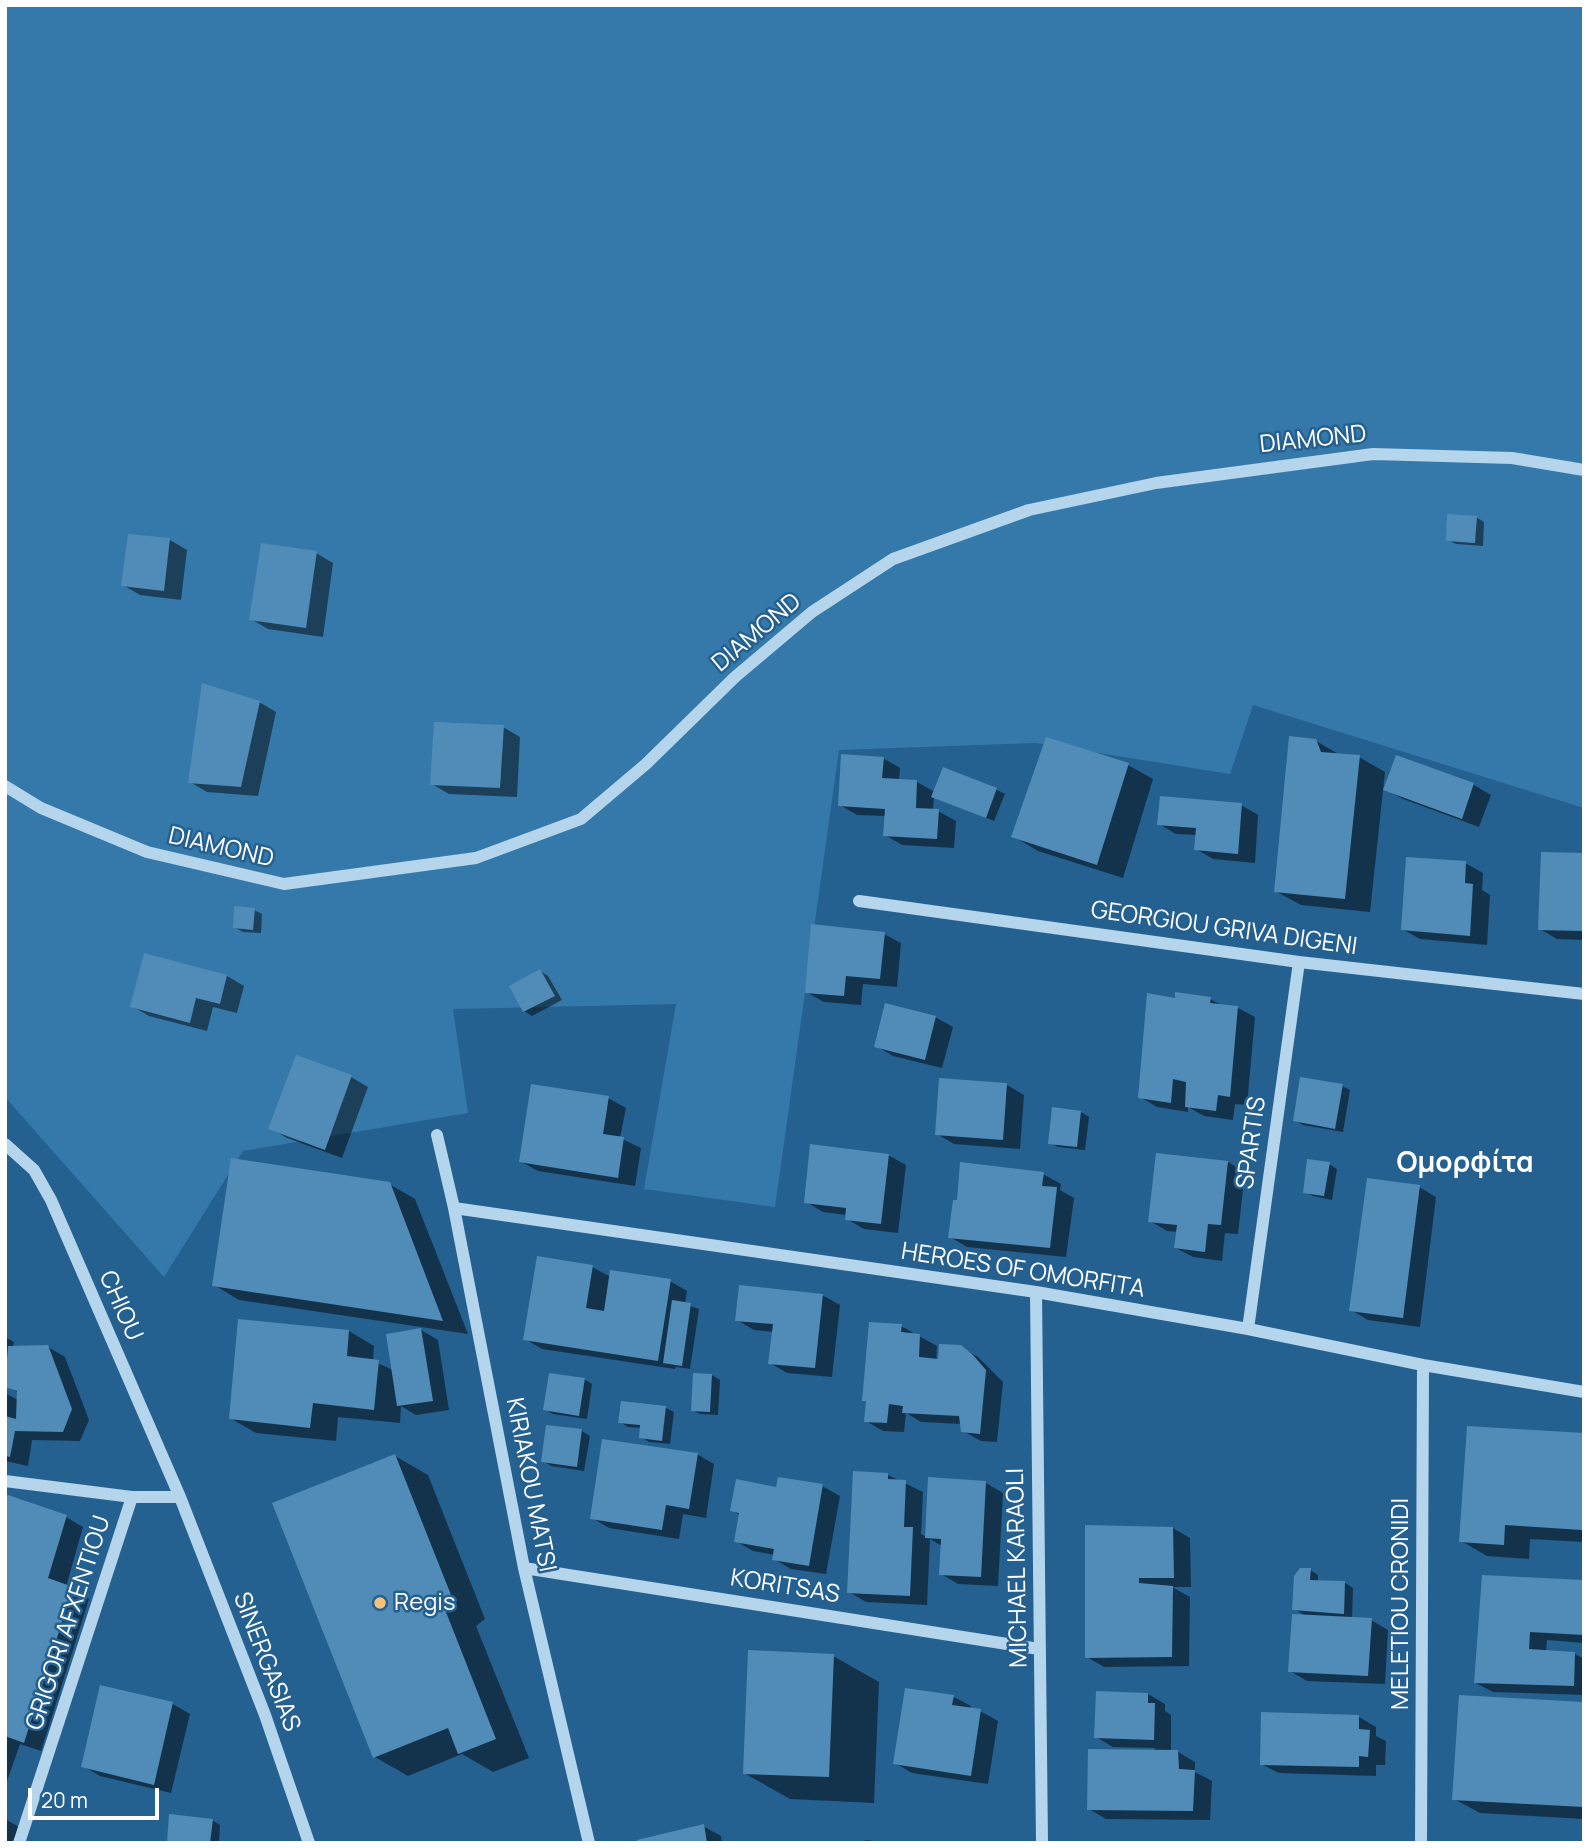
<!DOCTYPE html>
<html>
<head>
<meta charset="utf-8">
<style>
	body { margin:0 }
	#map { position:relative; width:1589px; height:1848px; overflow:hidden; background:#246090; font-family:Manrope,sans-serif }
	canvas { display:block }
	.frame { position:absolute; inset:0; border:7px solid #fff; pointer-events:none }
	.scale { position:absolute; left:28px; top:1788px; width:131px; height:32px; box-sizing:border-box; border:4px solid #fff; border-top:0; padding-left:9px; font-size:21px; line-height:24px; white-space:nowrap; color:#fff; -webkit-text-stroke:5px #246090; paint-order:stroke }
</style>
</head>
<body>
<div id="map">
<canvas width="1589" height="1848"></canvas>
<div class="frame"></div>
<div class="scale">20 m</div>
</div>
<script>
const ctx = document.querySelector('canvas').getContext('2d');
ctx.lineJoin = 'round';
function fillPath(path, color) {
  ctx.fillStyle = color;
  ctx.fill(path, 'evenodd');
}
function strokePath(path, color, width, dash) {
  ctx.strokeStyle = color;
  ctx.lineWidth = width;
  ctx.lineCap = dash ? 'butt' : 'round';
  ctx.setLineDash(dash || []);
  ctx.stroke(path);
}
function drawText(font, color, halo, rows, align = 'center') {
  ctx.font = font + ' Manrope,sans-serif';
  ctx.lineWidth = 5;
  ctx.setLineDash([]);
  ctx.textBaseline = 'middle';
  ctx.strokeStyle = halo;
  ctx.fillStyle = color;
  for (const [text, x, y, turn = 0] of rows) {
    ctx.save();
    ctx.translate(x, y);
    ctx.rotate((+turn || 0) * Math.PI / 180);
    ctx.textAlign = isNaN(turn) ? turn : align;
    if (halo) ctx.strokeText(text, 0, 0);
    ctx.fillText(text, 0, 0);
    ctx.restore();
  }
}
fillPath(new Path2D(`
	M5,5H1584V808L1253,705L1230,774L1036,743L839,750L775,1207L644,1189L676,1004L453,1009L468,1113L243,1151L164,1277L5,1097Z`), '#3579aa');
fillPath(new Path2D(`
	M1476,517L1484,522L1483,546L1456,544L1448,540Z
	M170,540L187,550L181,600L140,595L123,585Z
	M316,553L333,563L323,637L268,629L251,619Z
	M259,702L276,712L258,796L207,792L190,782Z
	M503,727L520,737L517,797L449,794L432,784Z
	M1316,741L1340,755L1359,757L1385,772L1370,912L1301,905L1275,891Z
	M1397,757L1474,785L1491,795L1479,827L1403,799L1385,789Z
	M883,758L900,768L899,781L917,782L935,792L944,769L997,790L1005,794L994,821L934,796L933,810L938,811L956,821L954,848L902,845L885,835L886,816L857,815L840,805Z
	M1128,765L1153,779L1123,878L1038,851L1013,836Z
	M1241,805L1258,815L1255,863L1213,859L1196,849L1197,835L1176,834L1159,824Z
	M1584,855V940L1557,939L1540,929Z
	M1465,863L1483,873L1482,890L1490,895L1487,945L1420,939L1402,929Z
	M254,910L262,914L261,933L243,932L234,927Z
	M884,934L901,943L897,987L863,984L861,1005L824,1002L806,992Z
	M540,971L548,976L562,1000L532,1016L524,1011Z
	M227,976L244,986L237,1013L213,1007L207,1031L149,1016L132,1006Z
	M1210,999L1223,1006L1238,1008L1255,1017L1247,1105L1235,1104L1233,1120L1204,1116L1188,1107V1112L1157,1107L1140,1097L1177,1000Z
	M935,1017L953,1027L942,1068L893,1056L876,1046Z
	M351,1077L368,1087L342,1158L287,1138L270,1128Z
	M1007,1085L1024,1095L1020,1149L954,1144L937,1134Z
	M1342,1086L1350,1090L1343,1132L1303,1125L1295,1120Z
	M608,1098L626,1108L620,1138L641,1148L635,1186L538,1171L520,1161Z
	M1081,1112L1089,1117L1085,1150L1058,1147L1050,1143Z
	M888,1155L906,1165L898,1233L864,1229L847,1219V1215L823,1212L806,1202Z
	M1228,1162L1245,1172L1238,1234L1225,1233L1222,1261L1193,1257L1176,1248L1178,1232L1167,1231L1150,1221Z
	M1329,1164L1337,1169L1332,1200L1313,1196L1305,1192Z
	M1043,1174L1061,1184L1060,1190L1074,1198L1066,1257L967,1247L950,1237Z
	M389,1184L415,1199L468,1334L239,1300L214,1285Z
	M1419,1187L1436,1197L1420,1327L1368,1320L1351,1310Z
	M592,1267L611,1277L670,1281L687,1291L685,1304L699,1309L690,1369L676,1367L675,1369L542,1349L525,1339Z
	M822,1295L840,1305L832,1377L787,1373L770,1363L774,1332L754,1330L737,1320Z
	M901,1326L937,1346L936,1365H939L960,1347L978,1357L1003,1382L997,1442L981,1441L963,1431L962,1424L921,1422L906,1413L904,1432L883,1431L866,1421L868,1402L864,1400Z
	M421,1330L438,1340L449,1410L416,1415L401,1406L400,1423L338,1417L336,1441L256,1433L230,1418L349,1331L374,1346L373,1361L393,1370Z
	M5,1337L14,1342L13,1348L48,1347L65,1357L89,1420L80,1441L32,1440L28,1466L5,1461V1393L18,1400L19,1393L7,1386Z
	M712,1375L720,1380L718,1415L700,1414L692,1410Z
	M584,1379L592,1384L587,1419L553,1414L545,1409Z
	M666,1408L674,1412L670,1444L649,1442L641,1437L642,1428L628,1427L620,1422Z
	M582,1431L590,1436L584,1471L551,1466L543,1461Z
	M1584,1435V1542L1530,1539L1529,1559L1487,1556L1461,1541Z
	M697,1454L714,1464L706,1518L683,1514L679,1539L609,1528L592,1518Z
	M395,1456L428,1475L485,1619L476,1626L529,1758L493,1772L462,1754L408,1776L375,1757Z
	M888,1475L923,1492L921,1534L927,1537L930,1479L986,1483L1003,1493L998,1586L958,1584L941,1574L942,1546L930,1539L927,1605L866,1602L849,1592Z
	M822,1486L840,1496L826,1574L791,1569L774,1559L775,1555L753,1551L736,1541L740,1515L732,1510L777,1489Z
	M5,1496L66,1517L83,1527L66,1587L89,1599L41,1751L20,1744L5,1787V1575L8,1565L5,1564Z
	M1087,1527L1173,1528L1190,1538L1191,1587H1172L1190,1597L1189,1666L1104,1667L1087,1657Z
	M1310,1570L1318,1575V1582L1345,1583L1353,1588L1352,1619L1371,1620L1388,1630L1385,1684L1307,1681L1290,1671L1306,1616L1294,1609Z
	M1584,1581V1643L1547,1640L1546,1652L1575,1654L1584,1659V1695L1493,1692L1476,1683Z
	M833,1656L879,1682L874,1803L790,1799L744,1773Z
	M1148,1694L1165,1704V1711L1171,1715V1752H1178L1195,1762V1772L1212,1781L1210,1820L1106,1819L1089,1809L1154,1752L1155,1748L1113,1747L1096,1737Z
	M954,1697L971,1706L970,1710L980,1711L998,1721L988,1784L912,1773L895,1763Z
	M1584,1703V1819L1480,1813L1454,1799Z
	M173,1704L190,1714L171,1793L100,1776L83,1766Z
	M1263,1714L1359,1717L1376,1727V1736L1386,1741L1385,1765H1376V1776L1279,1773L1261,1764Z
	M5,1819L19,1827L14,1843H5Z
	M212,1820L220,1825L219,1843H168Z
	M703,1826L721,1836L722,1843H639Z
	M865,1840L888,1843H865Z`), '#0007');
fillPath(new Path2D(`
	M1447,514L1477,516L1475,543L1446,541Z
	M128,534L170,538L164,591L121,586Z
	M261,543L317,551L306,628L249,620Z
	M202,683L260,701L241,787L188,783Z
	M434,722L504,725L500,788L430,785Z
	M1289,736L1316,739L1321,752L1360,755L1345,899L1274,892Z
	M1046,737L1129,763L1097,865L1011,837Z
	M841,754L884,757L882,778L917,780L916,808L939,809L937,839L883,836L885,809L838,806Z
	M1396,755L1474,783L1462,819L1383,790Z
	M943,767L997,788L986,818L931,797Z
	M1160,796L1242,803L1238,854L1194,850L1196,828L1157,825Z
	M1541,852L1584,853V931L1538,930Z
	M1406,857L1466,861L1465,883L1473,884L1470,936L1401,930Z
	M234,906L255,908L253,930L233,928Z
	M811,924L885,932L880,979L846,976L844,996L805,993Z
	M144,953L227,975L220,1004L196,998L190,1023L130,1007Z
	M540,969L555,996L523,1012L509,986Z
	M1175,992L1211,997L1210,1003L1238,1006L1230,1097L1218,1095L1216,1111L1185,1107L1186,1082L1173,1079L1171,1103L1138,1098L1147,993L1175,998Z
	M885,1003L936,1016L925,1060L874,1047Z
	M296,1055L352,1075L325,1150L268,1129Z
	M1300,1077L1343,1084L1335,1129L1293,1121Z
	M939,1078L1007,1083L1003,1140L935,1135Z
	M531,1084L609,1096L603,1134L624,1137L618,1178L519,1162Z
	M1052,1107L1081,1111L1077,1147L1048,1144Z
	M810,1144L889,1154L881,1224L845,1220L846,1208L804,1203Z
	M1156,1153L1228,1161L1221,1225L1208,1224L1205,1252L1174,1248L1177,1225L1148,1222Z
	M231,1158L390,1182L443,1321L212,1286Z
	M1307,1159L1330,1162L1324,1196L1303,1193Z
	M960,1162L1044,1172L1042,1186L1057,1187L1050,1248L948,1238L953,1200H957Z
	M1367,1178L1420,1185L1403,1318L1349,1311Z
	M537,1256L593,1265L586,1308L604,1311L610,1270L671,1279L658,1361L523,1340Z
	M739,1285L823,1294L815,1368L768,1364L773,1324L735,1321Z
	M672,1300L691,1303L682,1366L663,1363Z
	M238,1319L349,1330L347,1356L379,1360L374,1410L313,1403L310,1428L229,1419Z
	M869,1322L902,1324L901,1332L920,1334L919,1357L938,1359L939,1344L961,1345L973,1355L986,1370L980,1434L961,1432L959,1416L902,1413L903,1406L889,1404L887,1423L864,1422L866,1401H862Z
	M421,1328L433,1401L397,1406L386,1334Z
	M48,1345L72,1409L63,1432L15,1431L10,1457L5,1456V1416L16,1419L17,1391L5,1387L8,1346Z
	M549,1373L585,1378L579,1416L543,1410Z
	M693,1373L712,1374L710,1412L691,1411Z
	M621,1401L666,1406L662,1441L639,1438L640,1425L618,1423Z
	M546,1425L582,1429L577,1467L541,1462Z
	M1467,1426L1584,1433L1582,1530L1505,1525L1504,1545L1459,1542Z
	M602,1439L698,1453L689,1509L666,1505L662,1530L590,1519Z
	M395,1454L453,1600L444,1607L496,1739L458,1754L448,1728L373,1758L272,1503Z
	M853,1471L888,1473V1479L906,1480L904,1527H913L910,1596L847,1593Z
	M778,1477L823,1484L809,1566L772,1560L774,1549L734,1542L739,1513L730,1511L736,1479L776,1487Z
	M928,1477L986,1481L981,1577L939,1575L941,1539L925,1538Z
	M5,1494L67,1515L48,1578L73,1587L24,1743L5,1736L7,1564L5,1563Z
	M1085,1525L1173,1527L1174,1578H1139V1583L1173,1586L1172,1657L1085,1658Z
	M1300,1568H1311L1310,1580L1345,1581L1344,1614L1292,1610L1294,1576Z
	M1482,1575L1584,1580V1635L1530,1632L1529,1649L1575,1652L1574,1686L1474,1683Z
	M1292,1614L1372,1618L1368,1676L1288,1672Z
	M748,1650L834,1654L829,1777L743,1774Z
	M100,1685L173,1702L154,1785L81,1767Z
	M905,1688L954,1695L952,1705L981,1709L971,1776L893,1764Z
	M1096,1691L1148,1693V1703H1155L1154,1740L1094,1738Z
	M1459,1695L1584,1702V1807L1452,1800Z
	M1261,1712L1359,1715V1729L1370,1730L1368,1757L1359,1756V1767L1260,1765Z
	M1088,1749L1178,1750L1179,1769L1195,1770L1193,1811L1087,1810Z
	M169,1814L213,1819L210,1843H167Z
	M704,1824L707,1843H637V1840Z`), '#518cb8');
strokePath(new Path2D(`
	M5,786L41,808L147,852L284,884L476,858L581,819L646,764L735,677L812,612L893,559L1029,510L1156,483L1373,454L1512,458L1584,470
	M859,901L1299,962L1584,994
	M437,1135L454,1208L524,1568L589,1843
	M5,1144L34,1170L51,1200L180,1497L265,1715L309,1843
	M454,1208L1036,1292L1248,1329L1423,1365L1584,1392
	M1036,1292L1042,1843
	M1248,1329L1299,962
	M5,1481L132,1497H180
	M524,1568L1039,1649
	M19,1843L132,1497
	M1421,1843L1423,1365`), '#b5d5ec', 12);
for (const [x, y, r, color] of [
	[380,1603,7,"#f6c279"]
]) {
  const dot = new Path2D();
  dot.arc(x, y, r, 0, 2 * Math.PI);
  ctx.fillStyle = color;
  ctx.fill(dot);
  strokePath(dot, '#246090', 2.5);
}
drawText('24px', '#fff', '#246090', [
	["DIAMOND",1313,440,-6],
	["DIAMOND",757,633,-40],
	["DIAMOND",221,848,13],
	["GEORGIOU GRIVA DIGENI",1224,929,8],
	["SPARTIS",1252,1143,-82],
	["HEROES OF OMORFITA",1023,1271,9],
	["CHIOU",120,1306,66],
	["KIRIAKOU MATSI",530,1485,79],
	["MICHAEL KARAOLI",1018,1568,-91],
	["KORITSAS",785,1587,9],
	["MELETIOU CRONIDI",1401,1604,-90],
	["GRIGORI AFXENTIOU",69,1623,-72],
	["SINERGASIAS",266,1662,69]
]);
drawText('24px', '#fff', '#246090', [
	["Regis",394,1603]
], 'left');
drawText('bold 28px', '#fff', '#246090', [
	["Ομορφίτα",1465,1164]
]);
</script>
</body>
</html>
